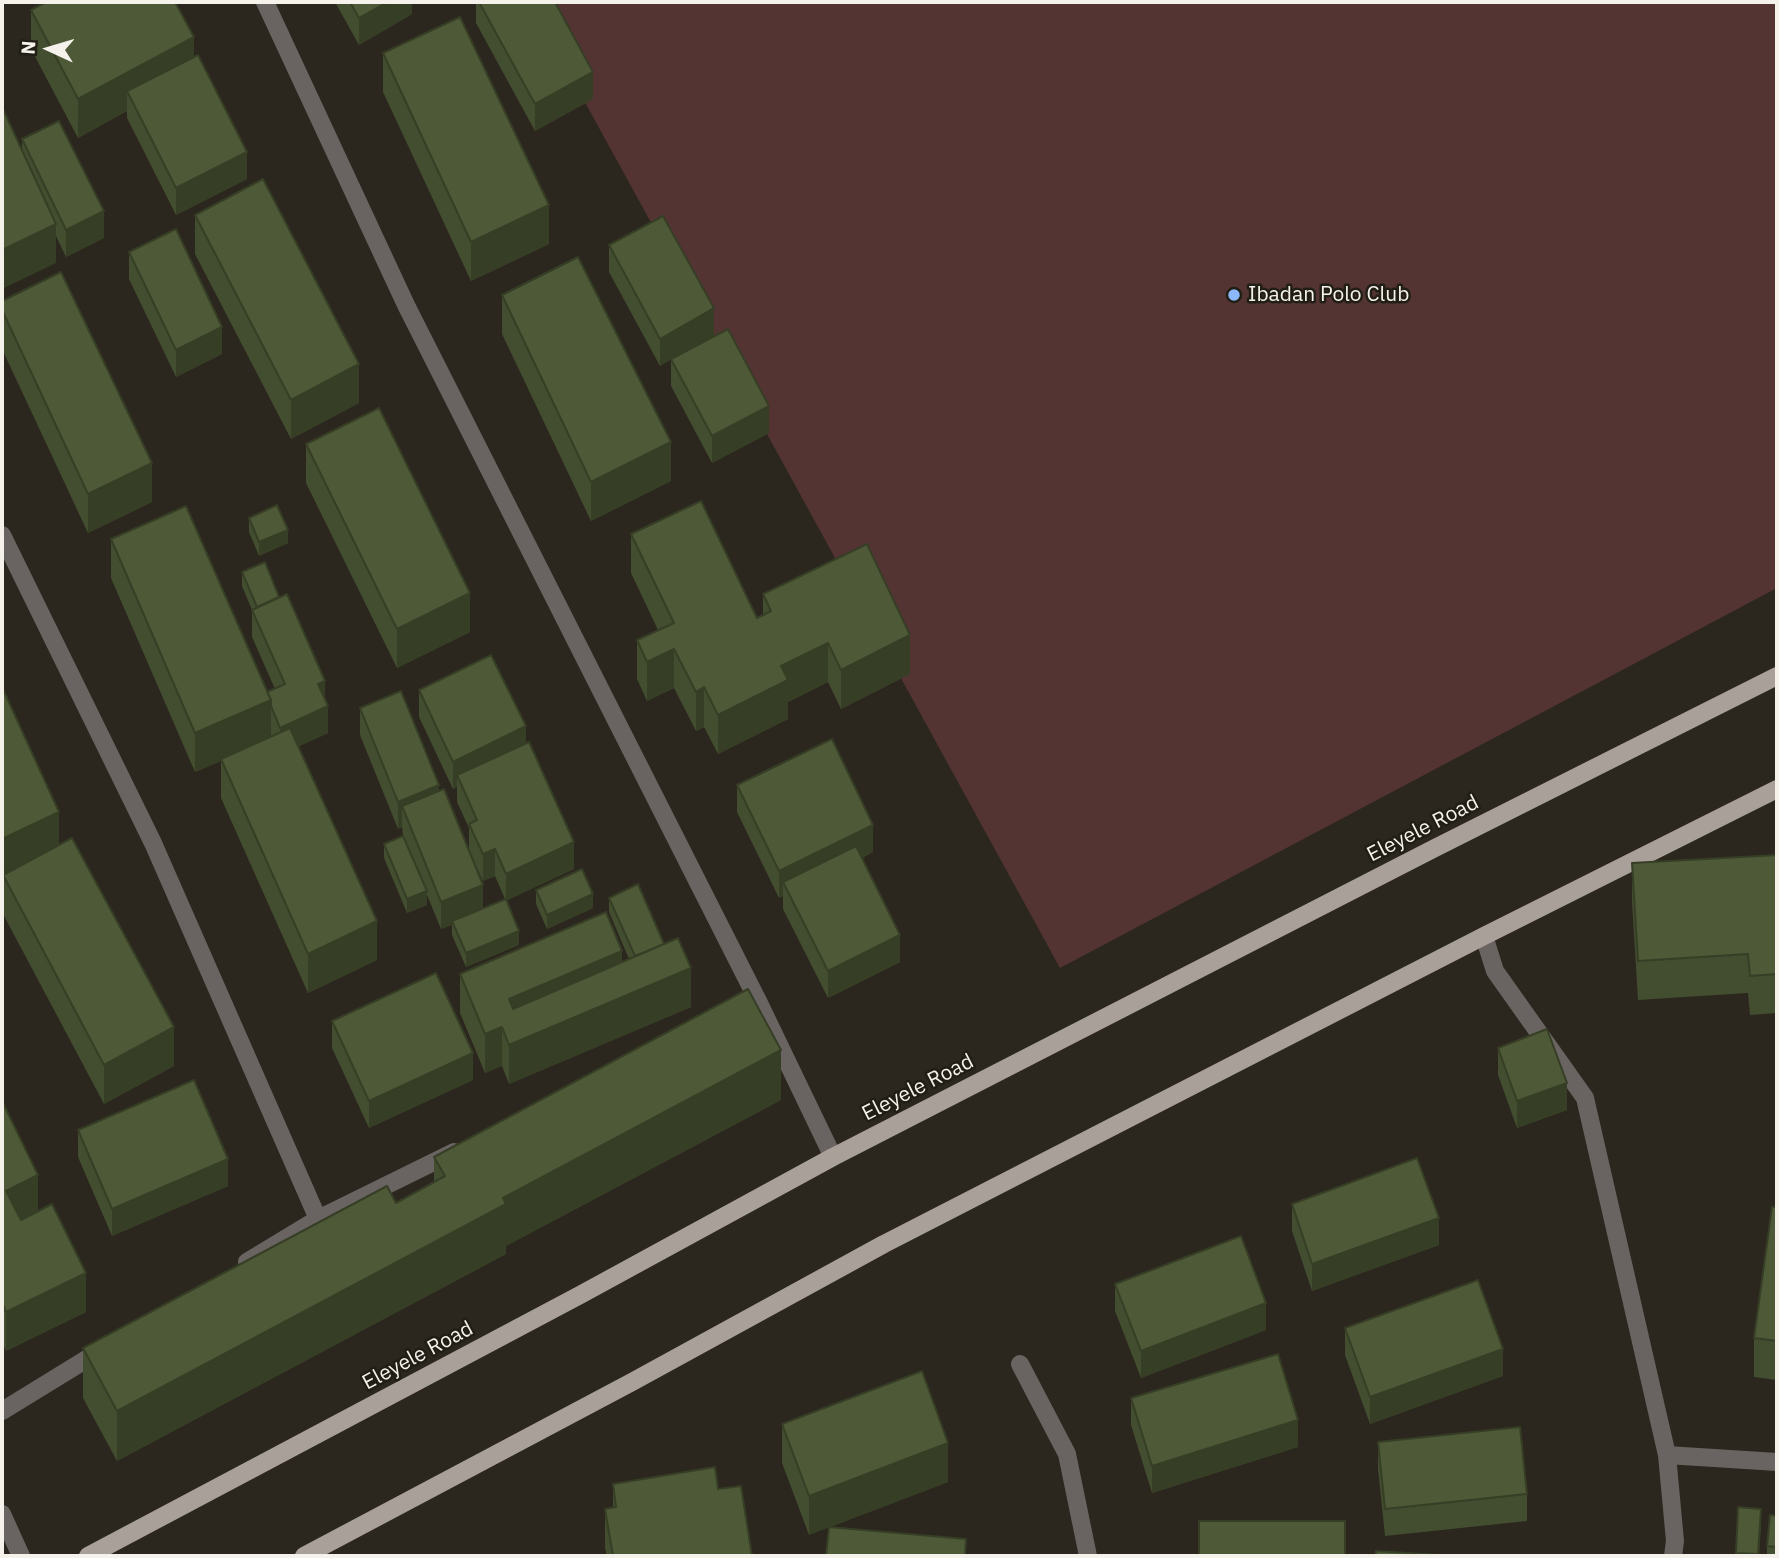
<!DOCTYPE html>
<html>
<head>
<meta charset="utf-8">
<style>
	body { margin:0 }
	#map { position:relative; width:1779px; height:1558px; overflow:hidden; background:#2b271e; font-family:"IBM Plex Sans",sans-serif }
	canvas { display:block }
	.frame { position:absolute; inset:0; border:4px solid #f5f2ec; pointer-events:none }
	.north { position:absolute; left:14px; top:14px; width:70px; height:70px; -webkit-text-stroke:5px #211e15; paint-order:stroke; rotate:274deg; font-size:19px; font-weight:700; line-height:28px; text-align:center; color:#f5f2ec }
	.north::after { content:''; display:block; margin:auto; width:24px; height:32px; background:#f5f2ec; clip-path:polygon(50% 0,100% 100%,50% 72%,0 100%) }
</style>
</head>
<body>
<div id="map">
<canvas width="1779" height="1558"></canvas>
<div class="frame"></div>
<div class="north">N</div>
</div>
<script>
const ctx = document.querySelector('canvas').getContext('2d');
ctx.lineJoin = 'round';
function fillPath(path, color) {
  ctx.fillStyle = color;
  ctx.fill(path, 'evenodd');
}
function strokePath(path, color, width, dash) {
  ctx.strokeStyle = color;
  ctx.lineWidth = width;
  ctx.lineCap = dash ? 'butt' : 'round';
  ctx.setLineDash(dash || []);
  ctx.stroke(path);
}
function drawText(font, color, halo, rows, align = 'center') {
  ctx.font = font + ' "IBM Plex Sans",sans-serif';
  ctx.lineWidth = 5;
  ctx.setLineDash([]);
  ctx.textBaseline = 'middle';
  ctx.strokeStyle = halo;
  ctx.fillStyle = color;
  for (const [text, x, y, turn = 0] of rows) {
    ctx.save();
    ctx.translate(x, y);
    ctx.rotate((+turn || 0) * Math.PI / 180);
    ctx.textAlign = isNaN(turn) ? turn : align;
    if (halo) ctx.strokeText(text, 0, 0);
    ctx.fillText(text, 0, 0);
    ctx.restore();
  }
}
fillPath(new Path2D(`
	M530,2H1777V588L1060,968Z`), '#533433');
strokePath(new Path2D(`
	M265,2L406,305L759,1003L833,1157
	M2,535L153,843L318,1219
	M1484,936L1495,971L1585,1098L1667,1455L1675,1541L1673,1556
	M247,1262L318,1219L454,1152
	M1020,1364L1067,1454L1088,1556
	M2,1411L103,1349
	M1667,1455L1777,1462
	M2,1514L21,1556`), '#696461', 18);
strokePath(new Path2D(`
	M88,1556L580,1295L833,1157L1435,848L1777,676
	M304,1556L632,1382L884,1244L1484,936L1777,789`), '#aaa09a', 18);
fillPath(new Path2D(`
	M335,2H412V14L359,45Z
	M476,2H555L593,99L535,131L476,23Z
	M31,10L194,57L247,179L176,215L127,118V111L78,138L31,49Z
	M383,53L549,244L471,281L383,92Z
	M22,139L104,238L66,257L56,236V263L22,152Z
	M195,215L359,403L291,439L195,254Z
	M609,245L714,335L672,359L769,433L712,463L671,386V359L660,366L609,272Z
	M129,252L222,354L176,377L129,279Z
	M502,295L671,481L591,521L502,334Z
	M2,301L152,502L88,533L2,349Z
	M306,444L470,632L397,668L306,483Z
	M249,518L288,543L259,556L249,532Z
	M631,534L757,618L763,615V594L910,674L841,709L828,682L788,702V719L718,754L704,727L696,731L674,688L647,701L637,679V640L658,630L631,573Z
	M111,539L267,692L275,689L252,637V610L242,586V572L279,597L325,701L328,733L299,746L377,960L308,993L221,798V761L195,772L111,578Z
	M2,687L59,845L174,1066L104,1104L3,914Z
	M419,690L526,744L574,869L507,900L519,945L466,967L452,935V925L441,929L427,895V905L407,913L384,858V844L403,836L402,827L398,829L360,735V708L439,791L469,851V828L457,802V787L453,789L419,717ZM469,851L483,881L495,876L505,899L483,908Z
	M737,785L873,852L862,858L900,962L828,998L783,909V896L779,898L737,812Z
	M1777,855V1013L1750,1015L1748,993L1638,1000L1632,902V863Z
	M536,890L593,908L547,929L536,904Z
	M609,898L691,1007L509,1084L502,1066L485,1073L460,1013V974L622,962L629,959L609,912Z
	M332,1021L473,1080L369,1128L332,1048Z
	M1498,1048L1567,1110L1517,1128L1498,1075Z
	M781,1100L506,1246V1254L117,1461L83,1398V1348L396,1203L434,1182V1157Z
	M2,1101L38,1211L86,1312L6,1351L2,1342Z
	M78,1130L228,1186L112,1236L78,1157Z
	M1292,1204L1439,1245L1312,1291L1292,1231Z
	M1777,1207V1380L1754,1377V1338Z
	M1115,1284L1266,1330L1141,1378L1115,1311Z
	M1345,1328L1503,1376L1370,1424L1345,1355Z
	M1131,1398L1298,1447L1152,1493L1131,1425Z
	M782,1424L948,1482L830,1527L966,1556L829,1527L809,1535L782,1463Z
	M1378,1442L1527,1494V1521L1385,1536L1378,1469Z
	M613,1484L718,1489L752,1556H607L605,1548V1509L613,1507Z
	M1738,1507L1761,1523L1759,1556H1736Z
	M1777,1516V1556H1767V1546Z`), '#434d2f');
fillPath(new Path2D(`
	M387,2H412V14L359,45V18Z
	M194,37V76L127,91V111L78,138V99Z
	M593,72V99L535,131V104Z
	M247,152V179L176,215V188Z
	M549,205V244L471,281V242Z
	M104,211V238L66,257V230Z
	M56,224V263L2,289V250Z
	M714,308V335L660,366V339Z
	M222,327V354L176,377V350Z
	M359,364V403L291,439V400Z
	M769,406V433L712,463V436Z
	M671,442V481L591,521V482Z
	M152,463V502L88,533V494Z
	M288,530V543L259,556V542Z
	M470,593V632L397,668V629Z
	M910,635V674L841,709V670Z
	M828,643V682L788,702V719L718,754V715L781,666Z
	M674,649V688L647,701V662Z
	M325,681V708L328,706V733L280,755V728L318,684Z
	M704,687V727L696,731V692Z
	M271,700V739L195,772V733Z
	M526,726V753L457,775V787L453,789V762Z
	M439,785V812L402,806V827L398,829V802Z
	M59,812V851L3,875L2,878V839Z
	M873,825V852L789,893L783,882V896L779,898V871Z
	M574,842V869L506,901V874Z
	M495,849V876L483,881V854Z
	M483,885V912L452,921V925L441,929V902Z
	M427,891V905L407,913V899Z
	M593,894V908L547,929V915Z
	M377,921V960L308,993V954Z
	M519,931V945L466,967V953Z
	M900,935V962L828,998V971Z
	M622,951V990L509,1038V999Z
	M691,968V1007L509,1084V1045Z
	M174,1027V1066L104,1104V1065Z
	M502,1027V1066L485,1073V1034Z
	M781,1050V1100L506,1246V1254L117,1461V1411L503,1198Z
	M473,1053V1080L369,1128V1101Z
	M1567,1083V1110L1517,1128V1101Z
	M228,1159V1186L112,1236V1209Z
	M38,1175V1214L6,1230V1191Z
	M1439,1218V1245L1312,1291V1264Z
	M86,1273V1312L6,1351V1312Z
	M1266,1303V1330L1141,1378V1351Z
	M1503,1349V1376L1370,1424V1397Z
	M1298,1420V1447L1152,1493V1466Z
	M948,1443V1482L809,1535V1496Z`), '#373e26');
const building = new Path2D(`
	M46,2H175L194,37L78,99L31,10Z
	M350,2H387L359,18Z
	M479,2H555L593,72L535,104Z
	M460,17L549,205L471,242L383,53Z
	M198,55L247,152L176,188L127,91Z
	M2,107L56,224L2,250Z
	M59,121L104,211L66,230L22,139Z
	M263,179L359,364L291,400L195,215Z
	M663,216L714,308L660,339L609,245Z
	M176,229L222,327L176,350L129,252Z
	M578,257L671,442L591,482L502,295Z
	M61,272L152,463L88,494L2,310V301Z
	M728,329L769,406L712,436L671,359Z
	M379,408L470,593L397,629L306,444Z
	M701,501L757,618L771,611L763,594L867,544L910,635L841,670L828,643L781,666L788,680L718,715L704,687L696,692L674,649L647,662L637,640L674,623L631,534Z
	M277,505L288,530L259,542L249,518Z
	M186,506L271,700L195,733L111,539Z
	M265,562L279,597L257,607L242,572Z
	M287,594L325,681L318,684L328,706L280,728L271,706V700L267,692L285,684L252,610Z
	M491,655L526,726L453,762L419,690Z
	M2,687L59,812L2,839Z
	M401,691L439,785L398,802L360,708Z
	M290,728L377,921L308,954L221,759Z
	M832,739L873,825L779,871L737,785Z
	M529,742L574,842L506,874L495,849L483,854L469,824L477,820L457,775Z
	M444,789L483,885L441,902L402,806Z
	M403,836L427,891L407,899L384,844Z
	M72,838L174,1027L104,1065L3,875Z
	M856,846L900,935L828,971L783,882Z
	M1777,855V974L1750,976L1748,954L1638,961L1632,863Z
	M582,869L593,894L547,915L536,890Z
	M638,884L664,944L635,956L609,898Z
	M506,899L519,931L466,953L452,921Z
	M606,912L622,951L509,999L513,1009L678,938L691,968L509,1045L502,1027L485,1034L460,974Z
	M436,973L473,1053L369,1101L332,1021Z
	M748,989L781,1050L503,1198L506,1204L117,1411L83,1348L387,1186L396,1203L445,1176L434,1157Z
	M1547,1029L1567,1083L1517,1101L1498,1048Z
	M194,1080L228,1159L112,1209L78,1130Z
	M2,1101L38,1175L6,1191L21,1220L52,1204L86,1273L6,1312L2,1303Z
	M1417,1158L1439,1218L1312,1264L1292,1204Z
	M1772,1207H1777V1341L1754,1338Z
	M1241,1236L1266,1303L1141,1351L1115,1284Z
	M1478,1280L1503,1349L1370,1397L1345,1328Z
	M1278,1354L1298,1420L1152,1466L1131,1398Z
	M922,1371L948,1443L809,1496L782,1424Z
	M1520,1427L1527,1494L1385,1509L1378,1442Z
	M715,1467L718,1489L741,1486L752,1556H613L605,1509L616,1507L613,1484Z
	M1738,1507L1761,1509L1758,1554L1736,1553Z
	M1770,1515L1777,1516V1547L1767,1546Z
	M1199,1521H1345V1556H1199Z
	M829,1527L966,1539L965,1556H826Z
	M1376,1551L1455,1556H1375Z`);
fillPath(building, '#4e5937');
strokePath(building, '#373e26', 2);
for (const [x, y, r, color] of [
	[1234,295,7,"#8cb9fc"]
]) {
  const dot = new Path2D();
  dot.arc(x, y, r, 0, 2 * Math.PI);
  ctx.fillStyle = color;
  ctx.fill(dot);
  strokePath(dot, '#211e15', 2.5);
}
drawText('21px', '#f5f2ec', '#211e15', [
	["Ibadan Polo Club",1248,295]
], 'left');
drawText('21px', '#f5f2ec', '#211e15', [
	["Eleyele Road",1423,829,-27],
	["Eleyele Road",918,1088,-27],
	["Eleyele Road",418,1356,-28]
]);
</script>
</body>
</html>
